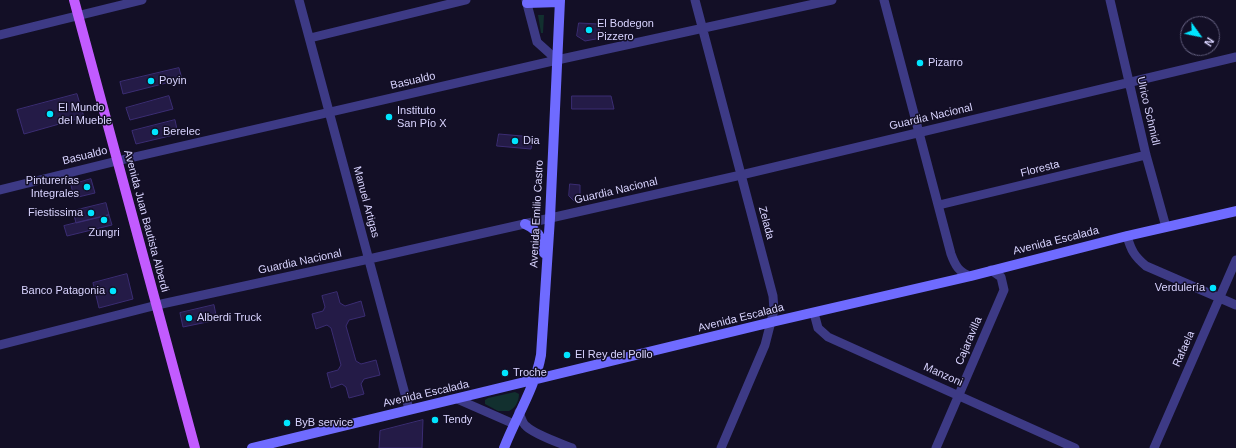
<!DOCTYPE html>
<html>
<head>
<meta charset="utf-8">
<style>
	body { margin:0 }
	#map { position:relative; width:1236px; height:448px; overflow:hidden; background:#130f26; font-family:Arial,sans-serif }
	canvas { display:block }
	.north { position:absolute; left:1180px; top:16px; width:40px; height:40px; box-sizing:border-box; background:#130f26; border:1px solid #625e7d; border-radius:50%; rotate:123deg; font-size:11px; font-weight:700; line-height:16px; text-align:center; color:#d9d4ff }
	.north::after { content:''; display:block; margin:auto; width:14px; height:18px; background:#00e5ff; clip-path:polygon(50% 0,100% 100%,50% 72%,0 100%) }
</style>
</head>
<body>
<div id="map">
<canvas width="1236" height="448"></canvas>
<div class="north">N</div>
</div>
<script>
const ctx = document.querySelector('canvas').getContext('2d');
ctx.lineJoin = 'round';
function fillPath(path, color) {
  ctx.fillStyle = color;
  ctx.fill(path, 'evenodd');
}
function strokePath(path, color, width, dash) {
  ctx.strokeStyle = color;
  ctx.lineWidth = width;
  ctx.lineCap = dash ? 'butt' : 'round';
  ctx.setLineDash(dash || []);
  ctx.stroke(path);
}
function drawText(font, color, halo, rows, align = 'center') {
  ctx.font = font + ' Arial,sans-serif';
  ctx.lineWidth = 3;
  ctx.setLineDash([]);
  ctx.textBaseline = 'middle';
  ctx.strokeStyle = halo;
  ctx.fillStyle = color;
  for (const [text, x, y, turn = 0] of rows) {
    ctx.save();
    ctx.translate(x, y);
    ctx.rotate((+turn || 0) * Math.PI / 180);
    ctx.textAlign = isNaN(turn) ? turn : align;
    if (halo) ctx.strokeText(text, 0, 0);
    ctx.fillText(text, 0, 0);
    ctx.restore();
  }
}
fillPath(new Path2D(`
	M538,15H544L543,33H541Z
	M515,392L519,394C519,402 515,408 509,411H498L485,404V400L488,398Z`), '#12302f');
const building = new Path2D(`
	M579,23L598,24L601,38L585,41L577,36Z
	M179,68L182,79L123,94L120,82Z
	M77,94L84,117L24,134L17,110Z
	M169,96L173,109L130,120L126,108Z
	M572,96H611L614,109H572Z
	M175,120L178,134L136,144L132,131Z
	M499,134L533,137L531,149L497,146Z
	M91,179L95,193L74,198L71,185Z
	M570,184L580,185V199L574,201L569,196Z
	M106,203L109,215L76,223L73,211Z
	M109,215L112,225L67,236L64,226Z
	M127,274L133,299L99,308L93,283Z
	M337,292L340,303L345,306L361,301L365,316L349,320L346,326L356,361L361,364L376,360L380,375L364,379L361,384L364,394L349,398L346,387L342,384L331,388L327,373L338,370L341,365L331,328L327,325L316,329L312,314L323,311L325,307L322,296Z
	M214,305L217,320L183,327L180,313Z
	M423,420L422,448H379L380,431Z`);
fillPath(building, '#241b47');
strokePath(building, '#3b2d73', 1);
strokePath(new Path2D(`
	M299,0L409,409
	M526,0L537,42L557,60
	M695,0L773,296L774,310L765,345L721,448
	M884,0L951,254C955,265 959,273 971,276
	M1110,0L1146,155L1166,227
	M0,35L142,0
	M310,38L466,0
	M0,190L117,161L557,60L832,0
	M939,205L1146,155
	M1127,236C1131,250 1134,256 1146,266L1236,305
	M814,313L818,328L828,337L1075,448
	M0,345L157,305L369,259L741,175L1236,57
	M457,399L514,424
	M519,412C521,417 522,423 526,426C535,435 560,443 572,448
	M936,448L1004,290L1001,277L991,270
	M1154,448L1236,260`), '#3d3a85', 9);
strokePath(new Path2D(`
	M527,3L560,2
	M525,224C540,231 541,238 544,253
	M252,448L772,322L971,276L1127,236L1236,211
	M504,448C516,417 535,388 541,355L550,218L560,0`), '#6f6bff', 10);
strokePath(new Path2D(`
	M74,0L195,448`), '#c25bff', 10);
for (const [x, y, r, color] of [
	[589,30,4,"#00e5ff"],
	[920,63,4,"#00e5ff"],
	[151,81,4,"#00e5ff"],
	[50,114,4,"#00e5ff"],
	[389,117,4,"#00e5ff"],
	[155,132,4,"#00e5ff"],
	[515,141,4,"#00e5ff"],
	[87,187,4,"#00e5ff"],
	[91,213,4,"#00e5ff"],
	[104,220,4,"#00e5ff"],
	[1213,288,4,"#00e5ff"],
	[113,291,4,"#00e5ff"],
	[189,318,4,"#00e5ff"],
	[567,355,4,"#00e5ff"],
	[505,373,4,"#00e5ff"],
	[435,420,4,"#00e5ff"],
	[287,423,4,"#00e5ff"]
]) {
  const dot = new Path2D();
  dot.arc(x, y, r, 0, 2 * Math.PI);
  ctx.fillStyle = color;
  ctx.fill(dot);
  strokePath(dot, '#130f26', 1.5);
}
drawText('11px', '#d9d4ff', '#130f26', [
	["El Bodegon",597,24],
	["Pizzero",597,37],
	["Pizarro",928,63],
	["Poyin",159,81],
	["El Mundo",58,108],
	["del Mueble",58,121],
	["Instituto",397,111],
	["San Pío X",397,124],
	["Berelec",163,132],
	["Dia",523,141],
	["Pinturerías",79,181,"right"],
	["Integrales",79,194,"right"],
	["Fiestissima",83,213,"right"],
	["Zungri",104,233,"center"],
	["Verdulería",1205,288,"right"],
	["Banco Patagonia",105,291,"right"],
	["Alberdi Truck",197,318],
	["El Rey del Pollo",575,355],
	["Troche",513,373],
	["Tendy",443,420],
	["ByB service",295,423]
], 'left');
drawText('11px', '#d9d4ff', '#130f26', [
	["Basualdo",413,81,-13],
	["Ulrico Schmidl",1148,111,77],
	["Guardia Nacional",931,117,-13],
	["Basualdo",85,156,-14],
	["Floresta",1040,169,-14],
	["Guardia Nacional",616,191,-13],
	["Manuel Artigas",366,202,75],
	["Avenida Emilio Castro",537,214,-87],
	["Avenida Juan Bautista Alberdi",146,221,75],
	["Zelada",766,223,75],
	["Avenida Escalada",1056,241,-14],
	["Guardia Nacional",300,262,-12],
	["Avenida Escalada",741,318,-14],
	["Cajaravilla",969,341,-67],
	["Rafaela",1184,349,-66],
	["Manzoni",943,375,24],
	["Avenida Escalada",426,394,-13]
]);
</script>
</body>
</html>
